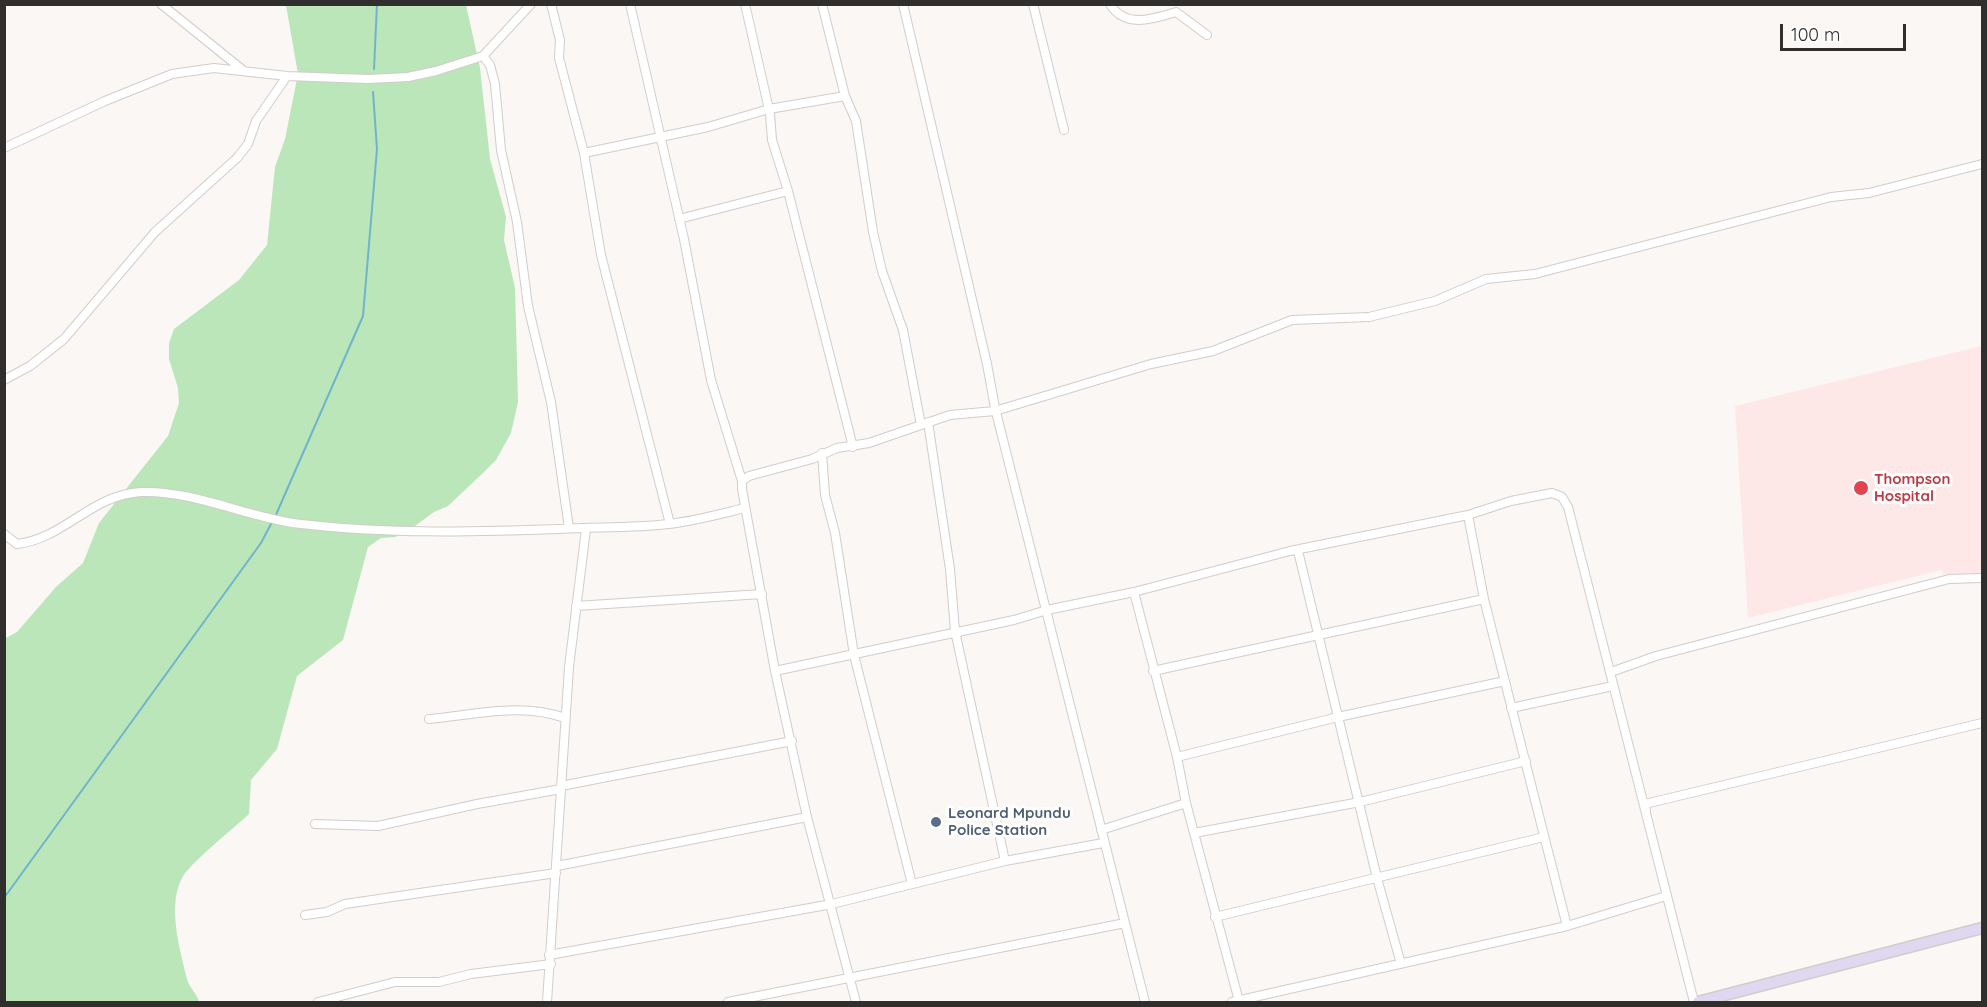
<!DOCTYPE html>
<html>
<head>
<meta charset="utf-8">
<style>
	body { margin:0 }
	#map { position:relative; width:1987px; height:1007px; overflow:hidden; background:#faf7f4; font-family:Quicksand,sans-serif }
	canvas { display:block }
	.frame { position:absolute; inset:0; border:6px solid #312f2e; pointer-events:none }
	.scale { position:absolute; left:1780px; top:24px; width:126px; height:27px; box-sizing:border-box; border:3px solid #312f2e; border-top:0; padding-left:8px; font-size:18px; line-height:21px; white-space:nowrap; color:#312f2e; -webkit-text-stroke:4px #fff; paint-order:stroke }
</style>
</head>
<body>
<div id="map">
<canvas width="1987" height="1007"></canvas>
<div class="frame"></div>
<div class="scale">100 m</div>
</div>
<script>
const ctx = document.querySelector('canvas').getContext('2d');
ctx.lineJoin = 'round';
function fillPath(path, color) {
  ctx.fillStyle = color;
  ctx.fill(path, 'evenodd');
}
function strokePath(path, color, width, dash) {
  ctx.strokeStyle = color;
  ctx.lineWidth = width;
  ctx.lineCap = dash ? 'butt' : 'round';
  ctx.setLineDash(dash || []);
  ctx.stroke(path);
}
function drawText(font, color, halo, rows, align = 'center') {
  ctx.font = font + ' Quicksand,sans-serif';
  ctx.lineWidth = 6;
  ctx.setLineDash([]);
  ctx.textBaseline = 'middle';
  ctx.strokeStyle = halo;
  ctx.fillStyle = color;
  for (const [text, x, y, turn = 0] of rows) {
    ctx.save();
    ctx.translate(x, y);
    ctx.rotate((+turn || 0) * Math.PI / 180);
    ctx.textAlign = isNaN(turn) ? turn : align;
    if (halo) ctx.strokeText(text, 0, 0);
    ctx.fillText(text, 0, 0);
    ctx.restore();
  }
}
fillPath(new Path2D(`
	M1982,346V580L1943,574L1942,570L1748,618L1735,406Z`), '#fee8e7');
fillPath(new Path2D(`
	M286,5H466L480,68L490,159L506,217L504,240L515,288L518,402L511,433L496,460L485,471L448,506L434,512L408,531L395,537L381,538L368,547L343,640L297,676L277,749L251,780L249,814C235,827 188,865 182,878C167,906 180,950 187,979C189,988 197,993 199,1002H5L4,639L17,632L56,587L83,563L99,523L168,436L179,403L178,388L169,359V343L174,329L239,280L267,245L275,167L285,139L298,74Z`), '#bae6b9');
strokePath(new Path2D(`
	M374,69L377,4
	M275,517L363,316L377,149L373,92
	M4,898L261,543L272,522`), '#70b4cc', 2);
const street = new Path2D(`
	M161,4L244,71
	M551,4L560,40L559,58L584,153
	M630,4L684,239L711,380L742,481
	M745,4L770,114L772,140L788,191L853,447
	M822,4L845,96
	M903,4L987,364L995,408L1145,1002
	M1033,4L1064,130
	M1110,4C1125,29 1153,19 1176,12L1207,35
	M483,56L490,65L495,84L501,150L517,222L528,306L551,402L569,528
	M4,148L105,101L172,74L214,68L287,76L368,79L408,77L436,71L483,56L531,4
	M679,219L788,191
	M4,380L30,366L64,339L155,232L237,158L248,144L256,121L287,76
	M928,422L950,569L955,631L1005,861
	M822,453L825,495L835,533L854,655L912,884
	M1468,515L1484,599L1567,926
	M670,524L601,255L584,153L708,127L769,109L845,96L856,121L873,232L882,271L903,330L921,425
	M4,534L17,544C66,538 90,495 141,492C194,490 248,518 301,524C387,534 474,532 560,529C596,527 633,528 669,524C694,521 720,514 745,508
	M1298,551L1377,878L1401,964
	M1134,592L1177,757L1186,803L1239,1001
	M576,606L762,594
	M775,671L1014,620L1047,610L1134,592L1290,551L1468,515L1511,501L1552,493L1562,497L1568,507L1694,1002
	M1153,671L1484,599
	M1611,672L1656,656L1949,579L1982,578
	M1511,708L1613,686
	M429,719C475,715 521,702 565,718
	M1177,757L1338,717L1505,681
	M561,786L792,741
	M1646,811L1645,804L1982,723
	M315,824L378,826L477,804L561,789
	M1101,830L1186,803
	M1194,833L1360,802L1526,761
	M557,866L807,817
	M305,915L327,912L345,904L556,873
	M1215,917L1544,837
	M549,955L832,904L1005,861L1103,843
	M318,1002L395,982H439L471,974L551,964
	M547,1002L569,667L586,529
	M728,1002L1125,923
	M856,1002L807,817L775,671L742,489V481L749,476L812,459L837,448L869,443L950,415L995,411L1151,364L1213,351L1292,320L1369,317L1435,301L1486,279L1535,274L1831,197L1869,193L1982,164
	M1232,1002L1567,926L1666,896`);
const secondary = new Path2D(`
	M1698,1002L1982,928`);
strokePath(street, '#d1cdcb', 10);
strokePath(secondary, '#d1cdcb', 13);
strokePath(street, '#fff', 8);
strokePath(secondary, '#e0d8f1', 10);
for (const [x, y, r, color] of [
	[1861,488,8,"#e0444e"],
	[936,822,6,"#5c6f8a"]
]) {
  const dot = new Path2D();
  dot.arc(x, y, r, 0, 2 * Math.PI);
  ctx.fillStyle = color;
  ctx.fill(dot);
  strokePath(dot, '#fff', 2);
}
drawText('bold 15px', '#be3a42', '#fff', [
	["Thompson",1874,479],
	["Hospital",1874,496]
], 'left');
drawText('bold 15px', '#4e5e75', '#fff', [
	["Leonard Mpundu",948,813],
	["Police Station",948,830]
], 'left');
</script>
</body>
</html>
